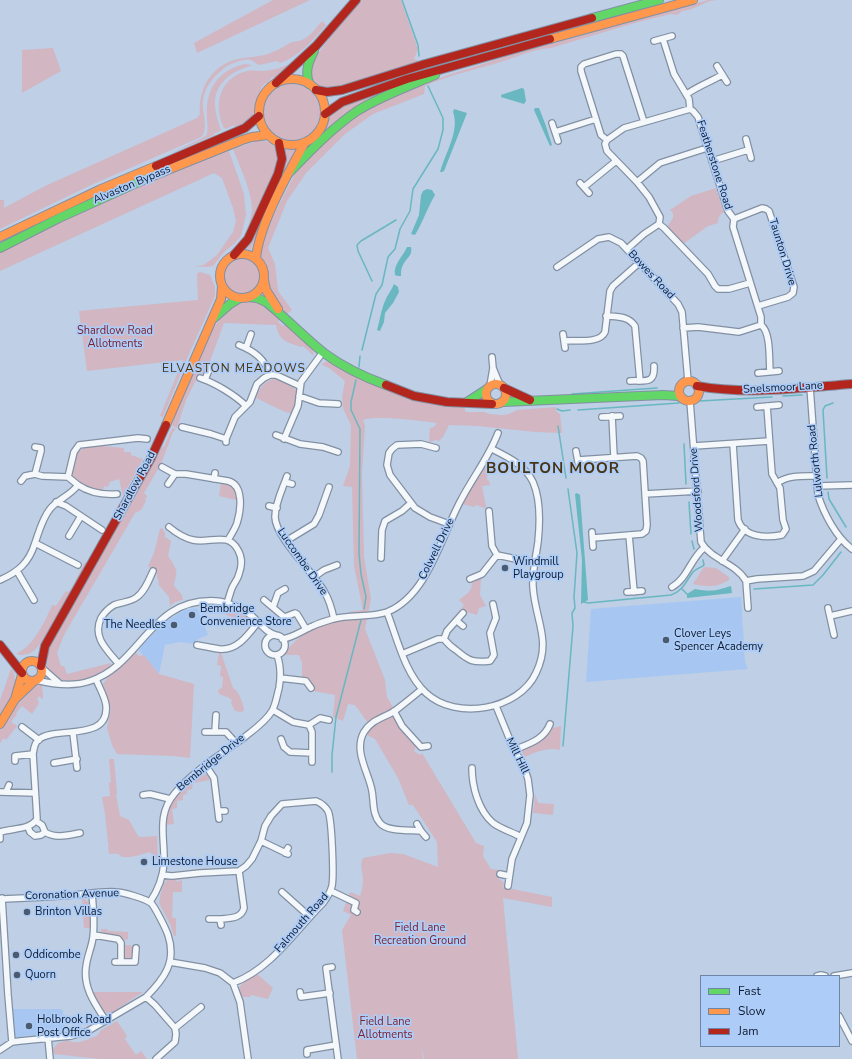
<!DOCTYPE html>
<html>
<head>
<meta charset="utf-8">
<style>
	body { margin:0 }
	#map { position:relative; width:852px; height:1059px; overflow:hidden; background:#becfe6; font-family:"Nunito Sans",sans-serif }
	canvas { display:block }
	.legend { position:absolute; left:700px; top:975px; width:140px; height:72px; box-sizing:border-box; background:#adccf7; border:1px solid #6d85a7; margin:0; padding:5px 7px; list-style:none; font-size:12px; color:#0d1b2f }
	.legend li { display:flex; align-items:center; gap:8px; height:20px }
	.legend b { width:20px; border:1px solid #6d85a7 }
</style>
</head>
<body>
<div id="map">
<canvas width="852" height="1059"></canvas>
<ul class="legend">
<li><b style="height:5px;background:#63d668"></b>Fast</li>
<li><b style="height:5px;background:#ff974d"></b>Slow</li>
<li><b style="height:5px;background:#b3261e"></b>Jam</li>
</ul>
</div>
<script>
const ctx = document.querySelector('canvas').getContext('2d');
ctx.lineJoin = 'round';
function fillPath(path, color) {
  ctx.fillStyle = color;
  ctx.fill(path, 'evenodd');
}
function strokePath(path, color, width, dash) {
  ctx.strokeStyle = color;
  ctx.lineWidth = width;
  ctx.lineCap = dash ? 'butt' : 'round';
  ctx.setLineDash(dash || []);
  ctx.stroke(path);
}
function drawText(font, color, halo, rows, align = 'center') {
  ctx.font = font + ' "Nunito Sans",sans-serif';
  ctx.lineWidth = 3.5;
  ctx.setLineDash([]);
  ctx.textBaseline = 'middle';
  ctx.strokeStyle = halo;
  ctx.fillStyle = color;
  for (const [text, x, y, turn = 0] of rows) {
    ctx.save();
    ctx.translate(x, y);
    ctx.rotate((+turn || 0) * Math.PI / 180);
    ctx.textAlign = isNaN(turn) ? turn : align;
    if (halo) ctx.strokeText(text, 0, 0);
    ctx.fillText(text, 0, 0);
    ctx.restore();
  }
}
fillPath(new Path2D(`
	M741,597L745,662L748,669L586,682L591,609Z
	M197,608L208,635L198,639L196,644L179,642L165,645L159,674L139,650L143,644L167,621L184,610Z
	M11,1009H61L63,1011L65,1033L26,1036L13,1038Z`), '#a7c7f2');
fillPath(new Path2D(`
	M273,0H310L197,53L194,43Z
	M361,0H401L418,49L414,59L419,61L346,85L331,88L318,85L313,81L310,77V66L315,58L336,29Z
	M708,0H717L710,1L689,10L682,11L677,15L671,14L638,22L551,48C536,49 521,55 507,60C479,69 451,74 425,86L424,94L373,114L345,134L306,173L287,201L268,248L275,264L278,291L292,310L285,315L267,286V270L261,257L260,245L267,228L297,170L338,130L374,105L448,75L514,54Z
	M322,21L326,25C312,41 300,56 280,63L277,61L259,65C256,64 254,61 251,60C244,58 233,63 227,66C215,74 204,87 203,101C202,113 209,129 201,137L91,185L0,229V200H4V208L45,186L197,118L200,114C198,88 212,65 238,59C248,57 259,57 268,54C277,51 283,47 290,43C294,41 298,42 302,40C311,36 316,28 322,21Z
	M53,48L61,71L22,93V50Z
	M295,61L275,78L272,77L268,83L264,84C256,94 258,114 247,122C244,124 239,125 235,127L234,125L226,129L224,128C213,105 219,78 247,71C252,70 257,71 263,71C275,70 285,67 295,61Z
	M245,64L251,65V66C233,70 215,83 215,103C215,113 218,121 221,130L214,134V135L170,154L206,136C209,129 207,124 207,117C205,90 218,70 245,64Z
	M264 112a28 28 0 1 1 56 0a28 28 0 1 1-56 0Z
	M397,85L303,153L319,137L329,118L338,108Z
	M260,140L269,142L276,148C282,169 258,209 248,229C249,223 251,217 252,210C252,190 240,168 233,149Z
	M285,149H296L286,169L255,237L251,250L247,249L282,175L286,157Z
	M229,151L244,194L246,215L241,236L235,243L224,252L213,266L206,267L195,266L204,265L217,255L233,232L236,221L233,208L222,178L214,173L0,271V251L31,235L185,166Z
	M716,188L724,212C719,215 718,218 718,223L708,226L683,244L670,230L668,225L673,218V213L670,210L691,196Z
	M224 276a18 18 0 1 1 36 0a18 18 0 1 1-36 0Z
	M200,272L210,275L215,287V296L185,363L163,417L160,416L183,360L87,371L79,311L198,300L197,274Z
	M248,300C262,302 270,308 280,319L278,322L283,326L286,324L312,348L314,356L303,346L301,347C287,342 279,341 276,325L224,323L206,372L199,374L186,400L177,428L172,426C176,408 185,391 192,374C201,354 209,331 224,314C230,307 239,302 248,300Z
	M328,361L349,373L464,407L466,412H484L490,414L502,415L509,414L517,410L556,407V411L560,414L562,433L536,432L477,426L449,425L443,437L439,441L436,440L429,442L430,428L434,427L437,423C422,421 375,415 363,420L365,426L362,473L364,557L371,599L365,629L385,680L387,697L416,746L414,751L420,755L422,753L476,843L484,846L483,856L491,869L499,870V879L504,883L503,887L552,897V907L503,898L518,1059H424L421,1045L423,1059H357L342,930L351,915L343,911L350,892L360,896C362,891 363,885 363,880C363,870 359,867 363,858L390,853L403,854L438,867L437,842L413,805H409L398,778L375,739L367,735L371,727L355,705L348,704L343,721L333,717L335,695L313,691L312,687L302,679V663L299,655H284C296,633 329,621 353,618L349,612L363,610L354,566L352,487L343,486L350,466L351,425L343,408L342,397L345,381L329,368L321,364Z
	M273,379C282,379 291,385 297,391V401L293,414C280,411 268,403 256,398C259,388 264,382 273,379Z
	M172,428L176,429L173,432L161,464L144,493L147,496V497L145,499L146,501L141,510L135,513L64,635L57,653L61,666H64L67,674L111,663C106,677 77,683 63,680C57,679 50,672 47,666L48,649L155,458L163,446L164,447Z
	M89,446H102L124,448V452H131V455L143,459L123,496L119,479L110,482L108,487L104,486L103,491C89,493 80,484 70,477C74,462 73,451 89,446Z
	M487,463L488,464L487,480L489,481L490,485L482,486L486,507L484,508L476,505L474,507L463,504L468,492Z
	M221,483C230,484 233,486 238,493L236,500L219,496Z
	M162,528L165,533V537L171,541L168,556C172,562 178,569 176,576C175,580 174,582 174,586L182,595L183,600L175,602L170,606L169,597L158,584L159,582L157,577V574L148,566L154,553L160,529Z
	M85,562L88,563L42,641C36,650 30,656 18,655L17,653C32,648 46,620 52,605L56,606L66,591L68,592L71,589Z
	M704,567L716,568L729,577V580C715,588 709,587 693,584Z
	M480,577L481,578L480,595L486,606L479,608L477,615L467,612L461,609L464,605L459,600C465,595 472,592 472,583L476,581Z
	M209,604C225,603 238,609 250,620V624L204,606Z
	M140,645L135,652L139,656L144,655L159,674L194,684L190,758L174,756L117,754L112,745L107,728L111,709L103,684L109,676L103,680L119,668L112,674L114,673L125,663L126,662L120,667Z
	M219,653H221L233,688C239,691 243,703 244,710L242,712L235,711L231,703L232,700L228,697L221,695L218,692L219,689L222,688L223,677L220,676L221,666L217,665Z
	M11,669H12C21,685 8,702 0,716V700Z
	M35,685H42L43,698L42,699L39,696L37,699L39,703L32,714L22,706L16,713L17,714L11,722L17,726L6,740L4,738L0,743V729L26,693Z
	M561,726L560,750C549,747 535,752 525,757L520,749L548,734L552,728Z
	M109,759H114L117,794L116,795L120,816L129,820L138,836L141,837L157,836L158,864L156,858L150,852C141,854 133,858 124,857C120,857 122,856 118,854C116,853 112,854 109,854L108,845L109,843H108L105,814L102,797L110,796L109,783L111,782Z
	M201,774L207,775L210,780L193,783L192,789L187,790V794L183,795V800L177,801V808L172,809L174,824L164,825L172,801L183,788Z
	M535,794L538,803L554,804L553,815L533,813Z
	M209,875V876L176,880L177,882L182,880V892H173L172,918H176V936H174L170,924L159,903L160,896L164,883L167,880L173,878Z
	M82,898H83C85,900 89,902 90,905C95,918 90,938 88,951L86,949L90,936V928H84Z
	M101,929H107L108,931L128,932V945L133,946L131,959L127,960L123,956L124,945H128V939L123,940C117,934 110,935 103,934L101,931Z
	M257,974L273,988L268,999L251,995L250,997H241C240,994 238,990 240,987C242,981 252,977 257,974Z
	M91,992H143L110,1014L102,1011Z
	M117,1021L127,1036L125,1039L136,1055L141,1051L147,1059H100L54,1054L53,1049L58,1043L62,1042L67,1040C77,1046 89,1039 98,1035L101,1030Z`), '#d2b6c2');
fillPath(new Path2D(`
	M522,88L524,89L526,101L524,104L501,97V95Z
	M535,108H539L546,126L552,145L550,146L534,110Z
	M454,109L467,113L444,171L442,172H440C445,153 460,131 453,112Z
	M427,189L432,190L435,195C427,208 423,222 415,235L411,234L419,215L421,195L423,191Z
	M407,247H411C413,256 406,258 403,265C401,268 401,272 401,276H398L395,275C393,264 403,257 407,247Z
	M394,284L398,287L399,292L393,303L385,313L384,322L380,331L377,330C380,320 381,310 385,301C387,295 392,290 394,284Z
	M577,493L580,495L588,600L581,604L582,560L575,494Z
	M731,586L732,593L687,598V594L695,589C710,592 716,591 731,586Z`), '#69b7c0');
strokePath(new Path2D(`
	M402,0L418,45L419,56
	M372,281L358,251L357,245L361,241L396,220
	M362,350L376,294L382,285L388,257L395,249L400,229L410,211L413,189L438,149L443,130V118L428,86
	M359,367L360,356
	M356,380L351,402V410L360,429L359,554L361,574L366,597L364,609
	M572,394L657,388
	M783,396L802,395
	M699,401L772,397
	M557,409L562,411L570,410
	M578,410L679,403
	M558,426L566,478
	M684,444L686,484
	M827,478L823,410L825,406L833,403
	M828,492L829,499L846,527
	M689,502L691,534
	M692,541L694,549
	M682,589L687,594
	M754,589L813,585L823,575L841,552
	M584,602L588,603L671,595C683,591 686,581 693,572C696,568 701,568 704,565L703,560
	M563,746L573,626L572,613L575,608L574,597L577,553L568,489
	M332,772V755L336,717L361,620`), '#69b7c0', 1.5);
const street = new Path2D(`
	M663,39L674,74L689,99L690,109
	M654,41L672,36
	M717,66L727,82
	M687,94C698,86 710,82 722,75
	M552,123L558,141
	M555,132L596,119
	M746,139L751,158
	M607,140L601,135L581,71V67L584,64L616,54H621L623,56L644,122
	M712,161L748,150
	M637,182L660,163L707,148
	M580,183L589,193
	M584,187L616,161
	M734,219L762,208L766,209L769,211L794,287L793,293L788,297L758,306
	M659,224L664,228L708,274L715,286L718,289H729L750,283
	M627,249L644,234L659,224L660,217L649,197L637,182L607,151L605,144L607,140L624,128L690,109L693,111L698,117L728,211L734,219L733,227L761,317V325
	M557,267L598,239L609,237L621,243L678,304L682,312L688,381
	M606,316C618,317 628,316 635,326L640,381
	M761,325C771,332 769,360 770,372
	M683,328L698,327L739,332L761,325
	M563,334L565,348
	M564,341C576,340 600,344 605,332L610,291L613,286L639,263
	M239,345C254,351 265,359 270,375
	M246,348L251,334
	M493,368L500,385
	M758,373L779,371
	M200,378C215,383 235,395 246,406
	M205,380L210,367
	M630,381C645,380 655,385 654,366
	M490,386L493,368L492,357
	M810,387L818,495C824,514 836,537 852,549
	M299,396L319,403L338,404
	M690,401L701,542C711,560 736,563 746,581L748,608
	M757,407L779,405
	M612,416L614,457
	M602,417L620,416
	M182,427L211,434L226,439
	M276,435L300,444L323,447L338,452
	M284,439L298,406L301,382L323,352
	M226,442V439L235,417L250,402L257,384L264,378L270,375H276L300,386
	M733,444L738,520C744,538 767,538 782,535L786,529L783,520L780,488L772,474L767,406
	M694,446L769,441
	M436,448L421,444L397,445L392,449L389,453L387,465L390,475L415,508L430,517L449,524
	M576,451L579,467
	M578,460L637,456L641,458L643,461L647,525L646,531L642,534L593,538
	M162,467L175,474H186L228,481C244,485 241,510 237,523C235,529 231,535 228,540
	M287,476C283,488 275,503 275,517C276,539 314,572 325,593C330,601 332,610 334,619
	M68,477L74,452L79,445L138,438L147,439
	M214,479L215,473
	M21,481L25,476L35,474
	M285,482L292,484
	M777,483C789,475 802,476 816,476
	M168,484L175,474
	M78,485C90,493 103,495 117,494
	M817,486L852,485
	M645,494L698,491
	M56,502L66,506L102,530
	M269,506L277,508
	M489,511L492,546L497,555L535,563
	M169,527C175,532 184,538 193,540C209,544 228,531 238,550C242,557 242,566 239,574C238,579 234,583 232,588C230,593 229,598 227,603
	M592,532L593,547
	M629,535L634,592
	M69,536L81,516
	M286,541L314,524L319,515L329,487
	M35,543L78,565
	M381,558L382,530L385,521L402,511L411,503
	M722,561L745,529
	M17,571L34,600
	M314,577L324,570L337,565
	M470,579L482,574L497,555
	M0,580C18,572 29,563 35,543C39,532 42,519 50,509C58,499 70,496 78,485L68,477L42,476L35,474L41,451V448L35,447
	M746,581L757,579L803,576L814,571L841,539
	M672,587C687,579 691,558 704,548
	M627,592L642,591
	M264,600L283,616L285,617L295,613L297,614L306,629
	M273,607L278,593L285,589
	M828,608L834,635
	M387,612C397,638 405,674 426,693C456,721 519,710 536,673C552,640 535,620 533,587C532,572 536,557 538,542C540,523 541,500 533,482C525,465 508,457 492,449
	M830,616L852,611
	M457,621L463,626
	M265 645a10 10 0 1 1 20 0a10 10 0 1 1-20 0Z
	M282,639C293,638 303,630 313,626C319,623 326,621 333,619C350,614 370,618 387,612C428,596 442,534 461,500C473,477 489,457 498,433
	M444,639L447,631L463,613
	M197,645C204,646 211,648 219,649C237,651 248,635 258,622
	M402,654L438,639H444C448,644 451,647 456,650C469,661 473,663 490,661L494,655L490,633L496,618L493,604
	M118,663C107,650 92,637 101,618C104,613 109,608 114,605C122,602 131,602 137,597C145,591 149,580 153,571
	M41,667L59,683
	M280,678L306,681L311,688
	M36,680C52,684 73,687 90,681C141,665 150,597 216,601C228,602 242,608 252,616C261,624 266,633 278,636
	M496,706L514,750L523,764L528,779L530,795L527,823L512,859L508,886
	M273,710L293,722L309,725L320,718L329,720
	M394,711L402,726L421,747L428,746
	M216,715L215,732H226L236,743
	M309,725L312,732V762
	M22,727L39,740
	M205,732H215
	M73,733L77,768
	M281,739L284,747L290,752L312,753
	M514,750C528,744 544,740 550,724
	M15,761V756L33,754
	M54,763L77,759
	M206,766L214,778L219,819
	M472,768C472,786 478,810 493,823C501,829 512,832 521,837
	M0,792L35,793
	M6,792L9,785
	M143,795L150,794L170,799
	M219,811H225
	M417,824L421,831L426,837
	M28,827L30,832L35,836L41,835L45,832L42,825L36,821
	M421,831C410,830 387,832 380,823C372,814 374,801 372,791C369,773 353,751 364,732C373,718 385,718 396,710C405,703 414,696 422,689
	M0,832C13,828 30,830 37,819L33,754C34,749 34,744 38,740C55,725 110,743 106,705C105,697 99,687 96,679
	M45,832C55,839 69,835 80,833
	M0,836V839
	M261,841L288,854
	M285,853L288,848
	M500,874L509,876
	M162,875L172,876L200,873L239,871L246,866L252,859L261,841L265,826L271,816L282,804L316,801C321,803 325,806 328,811C332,819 334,876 332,886C330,893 327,898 323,903C295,931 271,969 233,983
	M331,891L356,903L354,910L357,912
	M282,892L310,917
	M92,893C93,907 95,922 93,937C92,947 87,956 86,967C83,988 95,1004 106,1021
	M2,898L8,995L12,1042
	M0,899C24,898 49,897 73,895C87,894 102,891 116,892C123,892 146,899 151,903C155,907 166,929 168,935C177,962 164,979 146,997L88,1031L71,1036L20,1041L12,1042L0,1050
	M150,902C158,890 163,877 164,863C165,837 156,815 175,793C194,770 222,754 246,736C255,729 266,721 272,711C276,704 277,695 279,688C281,676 281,666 277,655
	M209,919H220L221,925
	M220,919C230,918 241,919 244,908L239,871
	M94,935L118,939L121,943V962H135L136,948
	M115,962H121
	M170,962L205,968L220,973L233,983L240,1002L248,1059
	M332,967L326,968L338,1059
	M817,976L821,975L825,976
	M834,976L852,973
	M300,992L301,997L330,993
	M146,997L155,1005L175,1028L176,1034L175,1042L156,1059
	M839,1016L852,1041
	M175,1028L201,1007
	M48,1037L50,1059
	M307,1054V1050L336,1045`);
const fast = new Path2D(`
	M592,18L659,0
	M309,84C305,71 308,63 314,51
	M287,175C309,152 331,129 357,111C381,96 409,86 435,75
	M0,248L59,218L150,177
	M248,297L257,298L266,302C286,318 304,337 324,353C343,367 364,377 386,385
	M214,318L230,304L240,298
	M467,402L487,389
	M503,402L663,395L678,396L682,398`);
const slow = new Path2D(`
	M550,39L693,0
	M259 112a33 33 0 1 1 66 0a33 33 0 1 1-66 0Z
	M150,177L242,140L252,137L268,135
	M0,237L101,189L156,166
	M220 276a22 22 0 1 1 44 0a22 22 0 1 1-44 0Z
	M256,258C260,222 288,174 305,142
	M264,280L266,290L278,309
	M679 391a10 10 0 1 1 20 0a10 10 0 1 1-20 0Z
	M486 394a10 10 0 1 1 20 0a10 10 0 1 1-20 0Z
	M166,425L221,299L222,286
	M22 671a10 10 0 1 1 20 0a10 10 0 1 1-20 0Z
	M16,698L34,681
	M0,724L15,699L22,675`);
const jam = new Path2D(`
	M276,83L316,46L356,0
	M316,90L327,92L342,90L425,64L592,18
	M325,114L342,102L407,79L550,39
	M156,166L245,128L259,116
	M234,255L248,239L278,174L282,159L279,143
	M386,385L414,396L447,402L492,404
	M697,386C749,395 800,388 852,384
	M504,388L530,400
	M0,645L22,673
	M41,666L45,646L151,458L166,425`);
strokePath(street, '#8290a3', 8);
strokePath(fast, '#8290a3', 10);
strokePath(slow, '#8290a3', 10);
strokePath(jam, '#8290a3', 10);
strokePath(street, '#f5f8fb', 5.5);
strokePath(fast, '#63d668', 8);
strokePath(slow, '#ff974d', 8);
strokePath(jam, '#b3261e', 8);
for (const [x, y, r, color] of [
	[505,568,4,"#4b5a6f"],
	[192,615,4,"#4b5a6f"],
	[174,625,4,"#4b5a6f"],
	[666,640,4,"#4b5a6f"],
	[144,862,4,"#4b5a6f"],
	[27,912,4,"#4b5a6f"],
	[16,955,4,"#4b5a6f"],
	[17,975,4,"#4b5a6f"],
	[29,1026,4,"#4b5a6f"]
]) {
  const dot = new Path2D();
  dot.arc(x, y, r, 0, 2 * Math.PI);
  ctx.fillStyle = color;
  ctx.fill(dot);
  strokePath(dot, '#adccf7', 1.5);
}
drawText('11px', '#0d1b2f', '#adccf7', [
	["Featherstone Road",714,165,72],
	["Alvaston Bypass",132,185,-23],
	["Taunton Drive",782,252,73],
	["Bowes Road",651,275,47],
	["Snelsmoor Lane",783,388,-3],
	["Lulworth Road",816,461,-96],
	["Shardlow Road",135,486,-62],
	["Woodsford Drive",697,490,-94],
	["Colwell Drive",437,549,-64],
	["Luccombe Drive",302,562,55],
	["Mill Hill",517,756,64],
	["Bembridge Drive",211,763,-39],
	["Coronation Avenue",72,895,-2],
	["Falmouth Road",302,923,-49]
]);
drawText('11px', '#7d222f', '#adccf7', [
	["Shardlow Road",115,331],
	["Allotments",115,344],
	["Field Lane",420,928],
	["Recreation Ground",420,941],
	["Field Lane",385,1022],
	["Allotments",385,1035]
]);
drawText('11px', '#0d1b2f', '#adccf7', [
	["Windmill",513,562],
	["Playgroup",513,575],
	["Bembridge",200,609],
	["Convenience Store",200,622],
	["The Needles",166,625,"right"],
	["Clover Leys",674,634],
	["Spencer Academy",674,647],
	["Limestone House",152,862],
	["Brinton Villas",35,912],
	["Oddicombe",24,955],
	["Quorn",25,975],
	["Holbrook Road",37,1020],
	["Post Office",37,1033]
], 'left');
ctx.letterSpacing = '1px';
drawText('12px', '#4a340f', '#adccf7', [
	["ELVASTON MEADOWS",234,369]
]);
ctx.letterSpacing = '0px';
ctx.letterSpacing = '1px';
drawText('bold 15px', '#4a340f', '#adccf7', [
	["BOULTON MOOR",553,469]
]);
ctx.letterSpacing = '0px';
</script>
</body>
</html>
